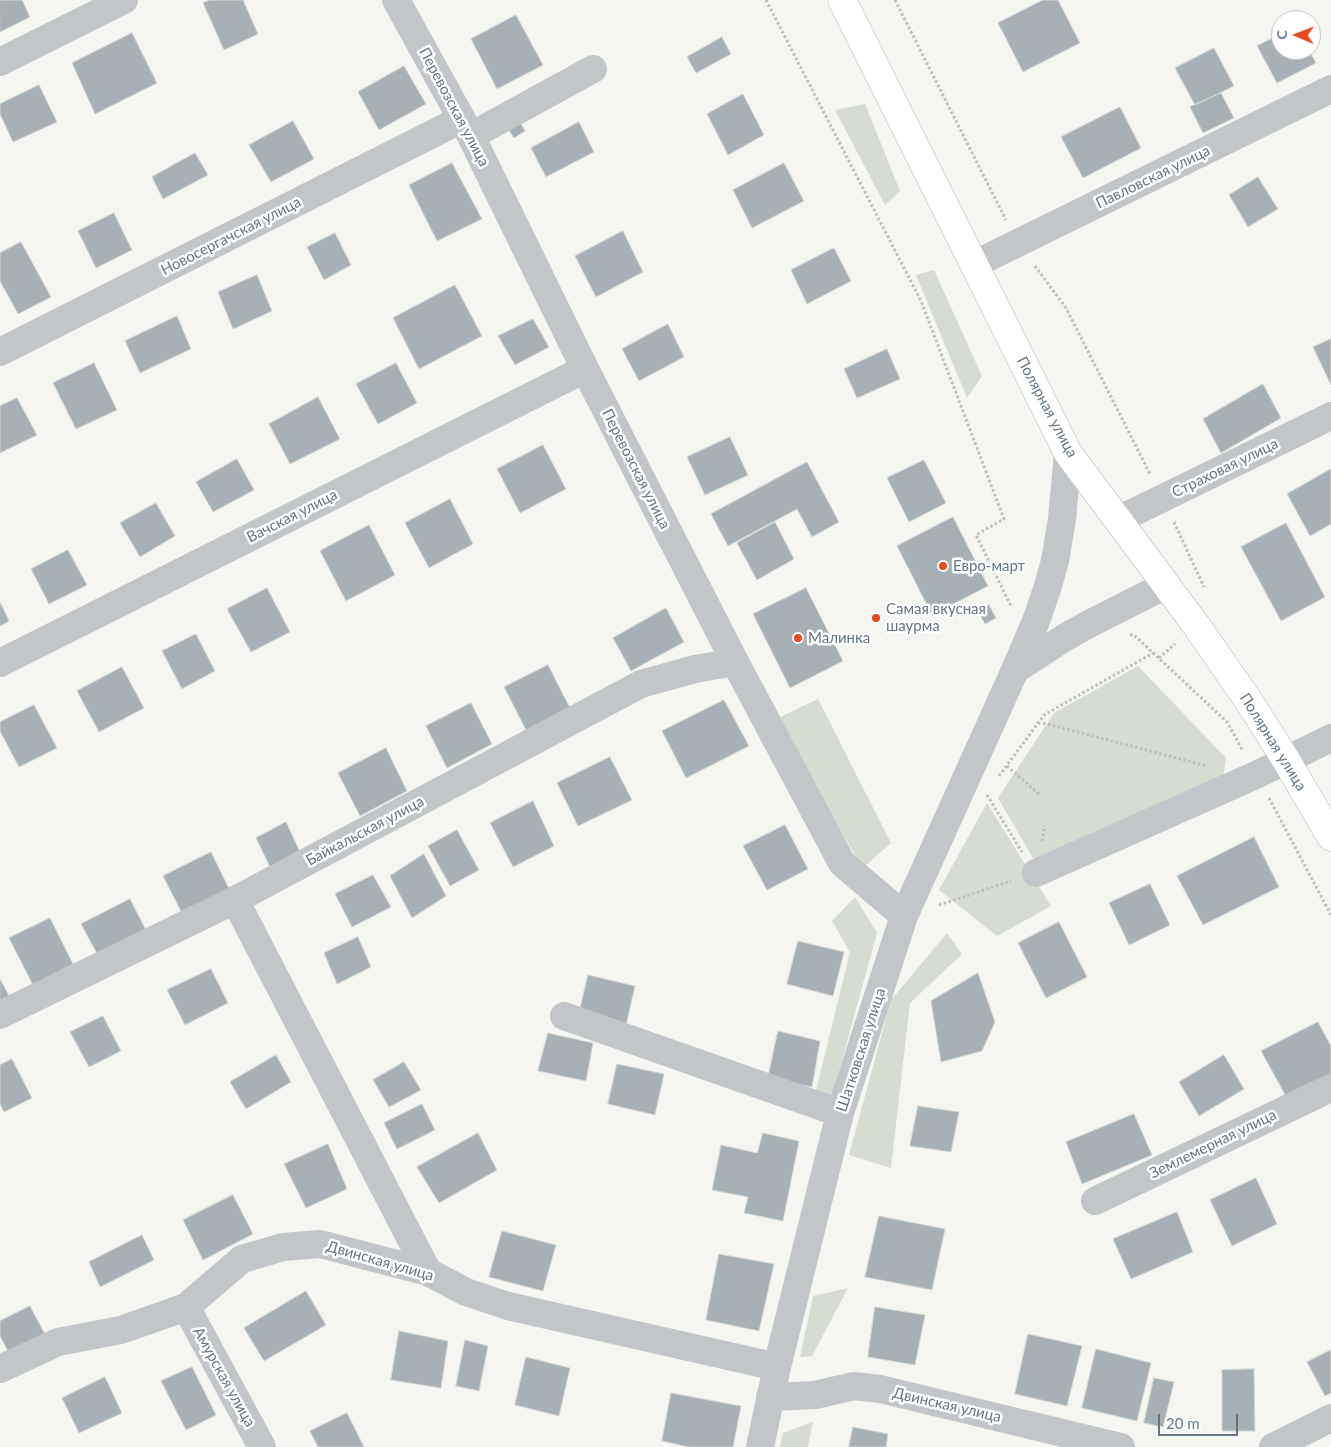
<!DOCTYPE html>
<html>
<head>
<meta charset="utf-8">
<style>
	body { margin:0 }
	#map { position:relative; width:1331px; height:1447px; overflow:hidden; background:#f5f5f1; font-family:Lato,sans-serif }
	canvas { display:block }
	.north { position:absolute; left:1271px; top:10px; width:50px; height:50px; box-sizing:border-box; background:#fff; border:1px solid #c1c8cd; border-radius:50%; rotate:271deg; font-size:14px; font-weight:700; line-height:20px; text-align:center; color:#647683 }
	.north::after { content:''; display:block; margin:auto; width:18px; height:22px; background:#e64a21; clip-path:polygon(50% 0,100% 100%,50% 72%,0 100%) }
	.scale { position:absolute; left:1158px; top:1414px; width:80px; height:22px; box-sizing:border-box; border:2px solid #647683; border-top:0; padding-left:6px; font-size:15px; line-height:18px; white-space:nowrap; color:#647683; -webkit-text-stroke:4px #fff; paint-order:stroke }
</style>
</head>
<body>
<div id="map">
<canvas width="1331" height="1447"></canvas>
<div class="north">С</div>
<div class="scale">20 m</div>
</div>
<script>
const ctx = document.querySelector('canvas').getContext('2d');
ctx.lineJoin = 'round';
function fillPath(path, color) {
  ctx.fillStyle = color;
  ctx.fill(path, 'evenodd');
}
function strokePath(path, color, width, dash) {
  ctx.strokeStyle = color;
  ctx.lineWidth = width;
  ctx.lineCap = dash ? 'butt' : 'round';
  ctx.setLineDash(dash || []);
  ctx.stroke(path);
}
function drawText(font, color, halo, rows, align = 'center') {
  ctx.font = font + ' Lato,sans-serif';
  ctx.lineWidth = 5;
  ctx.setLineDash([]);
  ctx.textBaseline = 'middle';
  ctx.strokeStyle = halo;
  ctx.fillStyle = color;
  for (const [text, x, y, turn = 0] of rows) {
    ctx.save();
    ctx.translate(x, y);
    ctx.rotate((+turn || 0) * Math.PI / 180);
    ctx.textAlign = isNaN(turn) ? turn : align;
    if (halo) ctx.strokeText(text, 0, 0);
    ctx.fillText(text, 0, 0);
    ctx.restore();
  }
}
fillPath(new Path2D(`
	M865,104L900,191L885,205L835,110Z
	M934,270L982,376L967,398L916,275Z
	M1138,666L1226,758L1223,778L1034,860L998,798L1054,713Z
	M818,699L891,843L863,868L774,720Z
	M987,803L1051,906L997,936L939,890Z
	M855,897L877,933L831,1100L815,1095L850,952L832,921Z
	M947,933L962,954L910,1003L891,1168L849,1155L891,1000Z
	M848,1288L812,1356L800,1357L813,1296Z
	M813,1422L808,1447H780L783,1433Z`), '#d6dcd2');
const building = new Path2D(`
	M0,0H22L30,17L0,32Z
	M210,0H243L258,34L224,50L203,3Z
	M1043,0H1058L1080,43L1023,72L998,23Z
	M516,15L543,65L497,89L471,39Z
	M132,33L157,83L95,114L72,63Z
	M1281,34V50H1309L1316,63L1277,83L1257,46Z
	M722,37L731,54L696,73L687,57Z
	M1214,48L1234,86L1195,105L1175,68Z
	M404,66L426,104L379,130L358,92Z
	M39,85L57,122L13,142L0,114V104Z
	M1221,93L1234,118L1203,133L1190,107Z
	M743,94L764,135L728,155L707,114Z
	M1120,107L1141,148L1083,178L1061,137Z
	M293,121L314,159L271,182L249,145Z
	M520,122L525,131L514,138L508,129Z
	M579,122L594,152L546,177L531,148Z
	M195,153L208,175L163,199L152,177Z
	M452,163L482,219L437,241L409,185Z
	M784,163L804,201L752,228L733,190Z
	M1258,177L1278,209L1248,227L1229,195Z
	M114,213L132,250L96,268L78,231Z
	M623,231L643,272L596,297L575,256Z
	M335,233L351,265L324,280L307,247Z
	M21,242L51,297L18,314L0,281V253Z
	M834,248L851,281L807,304L791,270Z
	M257,275L272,311L233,329L218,292Z
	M455,285L482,336L419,369L393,318Z
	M177,316L191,349L140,373L125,341Z
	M533,319L549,347L515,365L498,336Z
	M668,324L684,357L639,381L622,349Z
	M1331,339V385L1313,347Z
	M887,349L900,379L857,398L844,369Z
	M94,363L117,410L76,429L53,383Z
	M396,363L417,403L378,424L356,384Z
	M1263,384L1281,418L1221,453L1203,419Z
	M318,397L340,439L290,464L269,424Z
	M17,398L37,435L0,453V406Z
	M730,437L748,475L705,495L687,457Z
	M543,445L566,489L520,513L497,469Z
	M237,459L254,490L213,512L196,482Z
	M924,460L946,503L909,522L887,478Z
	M807,462L839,522L812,537L797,509L728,546L711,514Z
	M1331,469V524L1310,536L1287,494Z
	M450,499L473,544L429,568L405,523Z
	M156,503L175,536L140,557L120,523Z
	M953,517L988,586L932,615L897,546Z
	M775,522L794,559L757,580L737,543Z
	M1286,523L1325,597L1281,621L1241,547Z
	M369,525L395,575L346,601L320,551Z
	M68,550L87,585L49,604L31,569Z
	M267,588L290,632L251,652L227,609Z
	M806,588L843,661L790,688L753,614Z
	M0,602L9,621L0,626Z
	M989,605L996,618L985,624L978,611Z
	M666,608L684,642L631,671L613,638Z
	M196,634L215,671L182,689L162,651Z
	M548,665L570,708L526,730L504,687Z
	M122,667L144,708L99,732L77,691Z
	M724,700L749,746L686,778L662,731Z
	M471,703L492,744L447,768L426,726Z
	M34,705L57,748L19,767L0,731V722Z
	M386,748L407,791L360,816L338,773Z
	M610,757L632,800L578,826L557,783Z
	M533,801L554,846L513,867L490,823Z
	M286,822L301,854L271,869L256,838Z
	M785,825L808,869L767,890L743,846Z
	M457,830L479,870L450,886L428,846Z
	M1254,837L1279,887L1203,925L1177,876Z
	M211,852L232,895L185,919L163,876Z
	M424,854L446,896L412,918L390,876Z
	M373,875L391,907L352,927L335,894Z
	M1150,884L1170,925L1129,945L1109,903Z
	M130,899L149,936L101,961L81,924Z
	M50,918L73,964L33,985L9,938Z
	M1059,922L1087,977L1046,998L1018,943Z
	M358,937L371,967L337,984L324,953Z
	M798,941L844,952L833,996L787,984Z
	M211,969L228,1003L185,1025L167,990Z
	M978,973L995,1022L982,1051L941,1062L931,1001Z
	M588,975L635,986L626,1025L579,1014Z
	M0,979L9,996L0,1001Z
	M103,1016L121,1051L89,1067L70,1032Z
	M1318,1022L1331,1046V1078L1288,1100L1261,1051Z
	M778,1031L820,1041L812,1087L768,1078Z
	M548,1033L593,1043L586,1081L538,1071Z
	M276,1055L291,1082L246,1109L230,1082Z
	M1224,1055L1244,1089L1199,1116L1179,1082Z
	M12,1059L32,1098L4,1112L0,1104V1065Z
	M404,1062L421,1090L389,1107L373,1080Z
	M617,1064L664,1074L655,1115L608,1104Z
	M422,1104L435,1130L397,1149L384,1123Z
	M918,1106L959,1112L951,1152L910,1146Z
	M1134,1114L1152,1155L1082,1184L1066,1142Z
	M478,1133L497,1170L439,1203L417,1167Z
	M763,1133L799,1141L783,1221L744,1213L748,1197L712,1190L721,1145L757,1153Z
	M328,1144L347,1189L306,1208L284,1164Z
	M1256,1178L1277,1224L1232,1246L1210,1200Z
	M233,1195L253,1234L203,1260L183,1220Z
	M1177,1212L1193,1252L1131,1279L1113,1239Z
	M879,1216L945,1229L932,1290L865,1277Z
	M502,1231L556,1245L543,1291L489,1277Z
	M142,1235L154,1260L100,1287L89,1262Z
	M719,1254L774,1264L759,1331L706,1320Z
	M306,1291L326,1325L264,1361L244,1328Z
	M30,1306L48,1340L12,1359L0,1336V1321Z
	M875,1307L925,1315L915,1365L868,1357Z
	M399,1331L448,1341L441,1388L391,1380Z
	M1028,1334L1082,1346L1067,1406L1015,1394Z
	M465,1340L488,1346L479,1391L456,1386Z
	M1096,1349L1151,1363L1137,1421L1082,1408Z
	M1331,1350V1393L1325,1396L1307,1362Z
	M526,1357L570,1368L559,1416L515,1405Z
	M192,1367L216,1415L186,1430L161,1381Z
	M1254,1369L1255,1431H1222V1370Z
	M105,1377L122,1413L79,1433L62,1398Z
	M1154,1378L1174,1382L1163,1427L1144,1423Z
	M671,1393L741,1406L733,1447H689L662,1441Z
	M347,1413L364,1447H318L310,1431Z
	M853,1427L888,1434L886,1447H849Z`);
fillPath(building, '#a7b0b5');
strokePath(building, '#d6d6d4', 1);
const major = new Path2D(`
	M842,0L1068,453L1196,625L1250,703L1286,760L1331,837`);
strokePath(major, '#b3b8bb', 29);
strokePath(new Path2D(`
	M766,0L921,301L1004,519L976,535L1011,606
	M895,0L1006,220
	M1035,266L1066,308L1150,474
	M1174,522L1204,587
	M1130,635H1134L1227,722L1243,751
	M1159,658L1175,644
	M1038,723L1047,724L1207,766
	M1007,766L1041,796
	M999,776L1044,715L1153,653
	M987,795L1022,852
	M1269,798L1331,915
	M1042,841L1045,825
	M939,905L1011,881`), '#bcbec0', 3, [2.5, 2.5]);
strokePath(new Path2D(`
	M396,0L471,136L585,369L735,662L842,863L904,916
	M0,62L124,0
	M471,136L593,69
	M975,264L1331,89
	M0,352L462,119
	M1118,520L1331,416
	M0,663L585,369
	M1015,670L1064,638L1089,624L1166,585
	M1036,873L1256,775L1331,738
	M235,900L428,1272
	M0,1015L235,900L641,684L695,669L735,662
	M564,1016L840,1113
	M1095,1201L1331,1088
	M186,1307L262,1447
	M0,1369L58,1342L121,1330L186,1307L242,1259L283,1247L320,1244L428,1272L466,1292L508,1306L777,1367
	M770,1397L815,1395L854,1386L880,1389L1121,1447
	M760,1447L777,1367L840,1113L904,916L1015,670L1036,621L1047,589L1055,561L1062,519L1068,453
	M1273,1447L1331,1418`), '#c2c6c9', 28);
strokePath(major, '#fff', 28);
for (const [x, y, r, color] of [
	[943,566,5,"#e64a21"],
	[876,618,5,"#e64a21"],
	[798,638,5,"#e64a21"]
]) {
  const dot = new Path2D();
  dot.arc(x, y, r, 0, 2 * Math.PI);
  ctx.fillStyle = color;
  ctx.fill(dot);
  strokePath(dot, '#fff', 2);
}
drawText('15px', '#647683', '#fff', [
	["Перевозская улица",454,107,62],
	["Павловская улица",1153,177,-26],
	["Новосергачская улица",231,236,-27],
	["Полярная улица",1047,407,62],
	["Страховая улица",1225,468,-26],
	["Перевозская улица",636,469,63],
	["Вачская улица",292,516,-27],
	["Полярная улица",1273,742,58],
	["Байкальская улица",365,831,-28],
	["Шатковская улица",861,1050,-72],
	["Землемерная улица",1213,1144,-26],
	["Двинская улица",380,1261,16],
	["Амурская улица",224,1377,61],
	["Двинская улица",947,1405,13]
]);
drawText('15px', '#647683', '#fff', [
	["Евро-март",953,566],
	["Самая вкусная",886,609],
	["шаурма",886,626],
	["Малинка",808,638]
], 'left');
</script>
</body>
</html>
